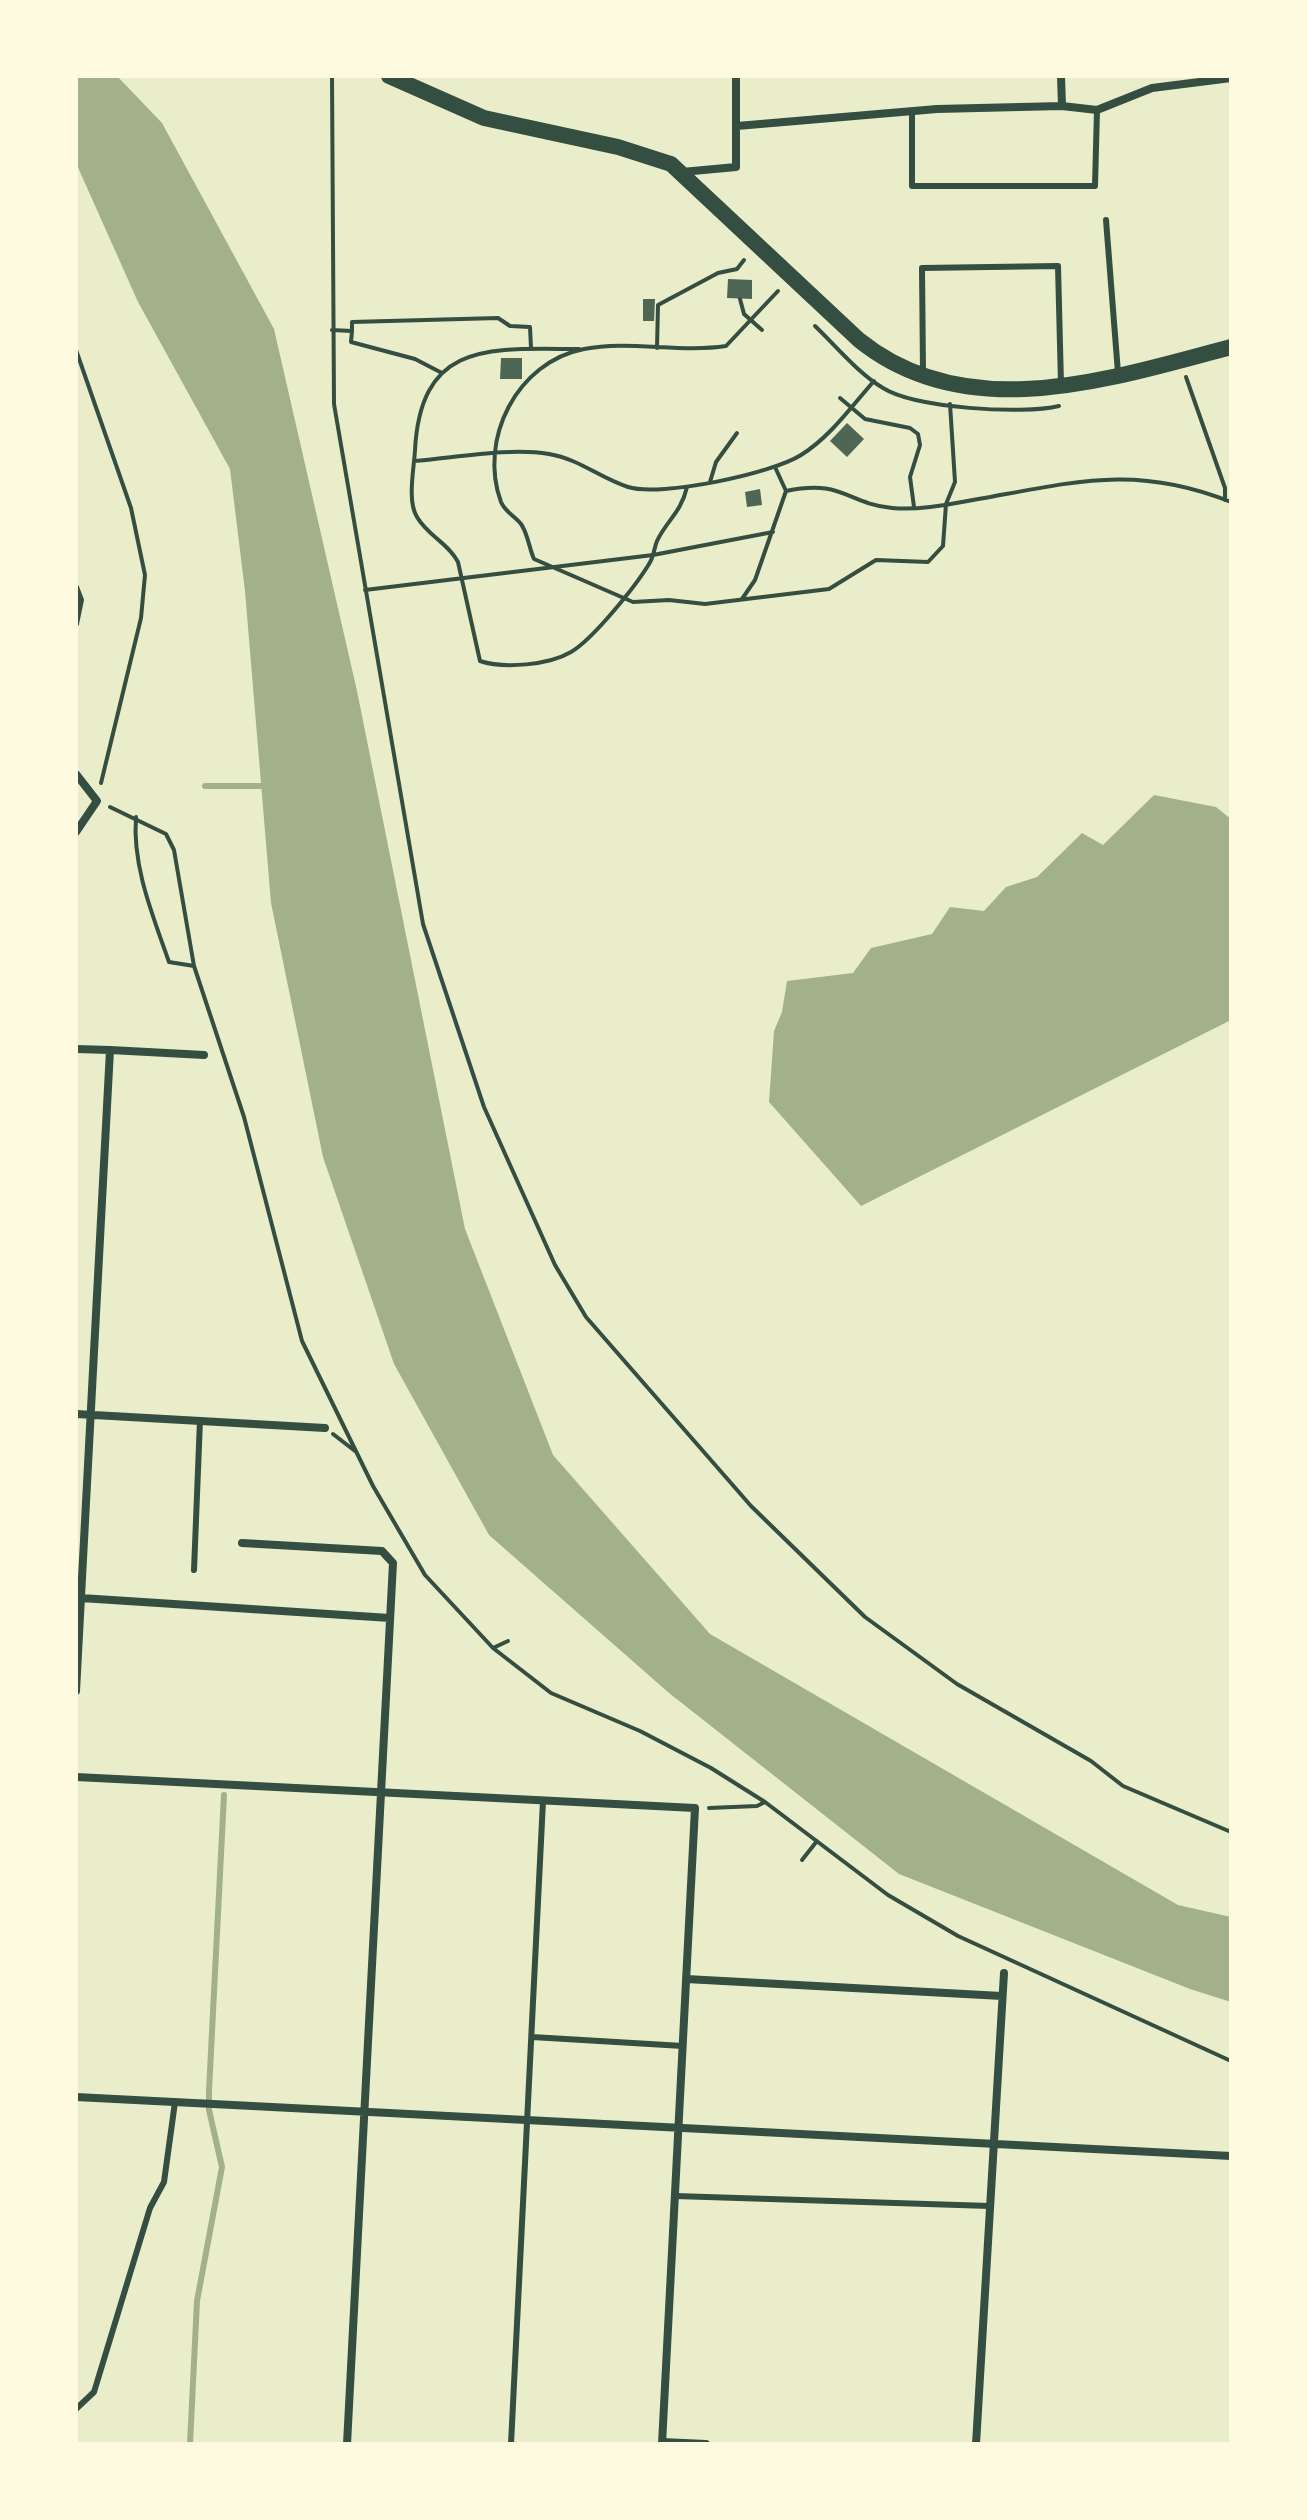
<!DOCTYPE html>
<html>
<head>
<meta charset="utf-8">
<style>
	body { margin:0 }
	#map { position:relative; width:1307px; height:2520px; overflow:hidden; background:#e9edc9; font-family:"Noto Sans",sans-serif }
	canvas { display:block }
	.frame { position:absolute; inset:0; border:78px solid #fefae0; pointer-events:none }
</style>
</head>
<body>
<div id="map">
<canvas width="1307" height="2520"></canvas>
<div class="frame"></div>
</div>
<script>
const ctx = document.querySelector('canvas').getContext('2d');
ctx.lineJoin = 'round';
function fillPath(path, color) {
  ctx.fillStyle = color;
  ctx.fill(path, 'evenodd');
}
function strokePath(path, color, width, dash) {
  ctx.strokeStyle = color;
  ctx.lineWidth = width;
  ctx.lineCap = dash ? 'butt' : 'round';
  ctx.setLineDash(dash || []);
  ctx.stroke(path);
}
fillPath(new Path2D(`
	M76,76H117L162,123L274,329L357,691L465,1229L553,1455L710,1634L1178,1905L1231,1917V2002L1190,1989L899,1874L669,1693L489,1535L394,1364L323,1157L271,903L245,591L230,469L138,302L76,163Z
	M1154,795L1216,807L1231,819V1020L861,1206L769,1102L774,1031L782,1012L787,981L853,973L871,948L932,934L950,907L984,911L1006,887L1037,877L1082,833L1103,845Z`), '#a3b18a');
strokePath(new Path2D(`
	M205,786H269
	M190,2444L197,2301L222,2167L209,2110V2091L224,1795`), '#a3b18a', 6);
fillPath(new Path2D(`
	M728,279L752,280V299L727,298Z
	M643,299H655L654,321H643Z
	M501,358H522V379H500Z
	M847,423L864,439L847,457L830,441Z
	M760,489L762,505L747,507L745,492Z`), '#4f6655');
strokePath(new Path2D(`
	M332,76L334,404L423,924L484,1107L555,1265L586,1317L751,1506L865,1617L957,1684L1091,1761L1123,1786L1231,1832
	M778,291L726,346C680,353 628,340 584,349C517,362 478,439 501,502C505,512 515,516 521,524C528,534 529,548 534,559L633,602L669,600L705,604L829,589L876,560L928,562L943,546L946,504L955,482L950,404
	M740,299L744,314L762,330
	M815,326C837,347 858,373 883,388C915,408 1022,415 1059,406
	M332,330L352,331L351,342L415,359L442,373
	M352,331V322L498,318L510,326L530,327L531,348
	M657,348L658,305L718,273L737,269L744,260
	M579,349C492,349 421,339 415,450C414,469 407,501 417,517C428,536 448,543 458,562L480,661C504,669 549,665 571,652C593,639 635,587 649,564C654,557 654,548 657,541C667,520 681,513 687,487
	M76,350L131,508L145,575L141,618L101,783
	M1186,377L1225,488V500
	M840,398L865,419L910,428L918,434L920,445L910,477L914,507
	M414,461C454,458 510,447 549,454C579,459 600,478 628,487C661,497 771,474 801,455C830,437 851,407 874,381
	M775,467L786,491
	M710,482L716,462L737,433
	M365,590L653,555L773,532
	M742,599L755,580L786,491C843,479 845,503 892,508C924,511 959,502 990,497C1082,480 1141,466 1231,502
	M110,807L166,834L174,850L194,966L244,1117L302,1341L373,1486L425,1575L493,1648L551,1693L640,1731L711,1768L765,1802L888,1895L958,1936L1231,2061
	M136,817C132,866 153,916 169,962L194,966
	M333,1434L355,1451
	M493,1648L508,1641
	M709,1808L757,1806L765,1802
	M802,1860L817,1841`), '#344e41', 4);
strokePath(new Path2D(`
	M912,112V186H1095L1097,110
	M1106,220L1118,373
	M923,371L922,268L1058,266L1061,384
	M76,587L81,600L76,624
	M194,1570L200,1420
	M532,2037L683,2046
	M675,2196L990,2206
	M76,2409L94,2392L150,2208L164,2182L175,2102
	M511,2444L543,1801`), '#344e41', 6);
strokePath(new Path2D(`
	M1061,76L1062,106
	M737,126L937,109L1062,106L1097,110L1152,88L1231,78
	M682,172L736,167V76
	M76,774L97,801L76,832
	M76,1049L110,1050L76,1691
	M110,1050L204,1055
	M76,1414L325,1428
	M242,1543L382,1551L393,1563L347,2444
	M81,1598L390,1618
	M76,1777L695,1808L662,2444
	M686,1979L1002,1996
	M76,2097L1231,2156
	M662,2442L706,2444
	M976,2444L1004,1973`), '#344e41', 8);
strokePath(new Path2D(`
	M389,76L484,118L618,147L671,164L859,340C967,427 1109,379 1231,347`), '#344e41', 16);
</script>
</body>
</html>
